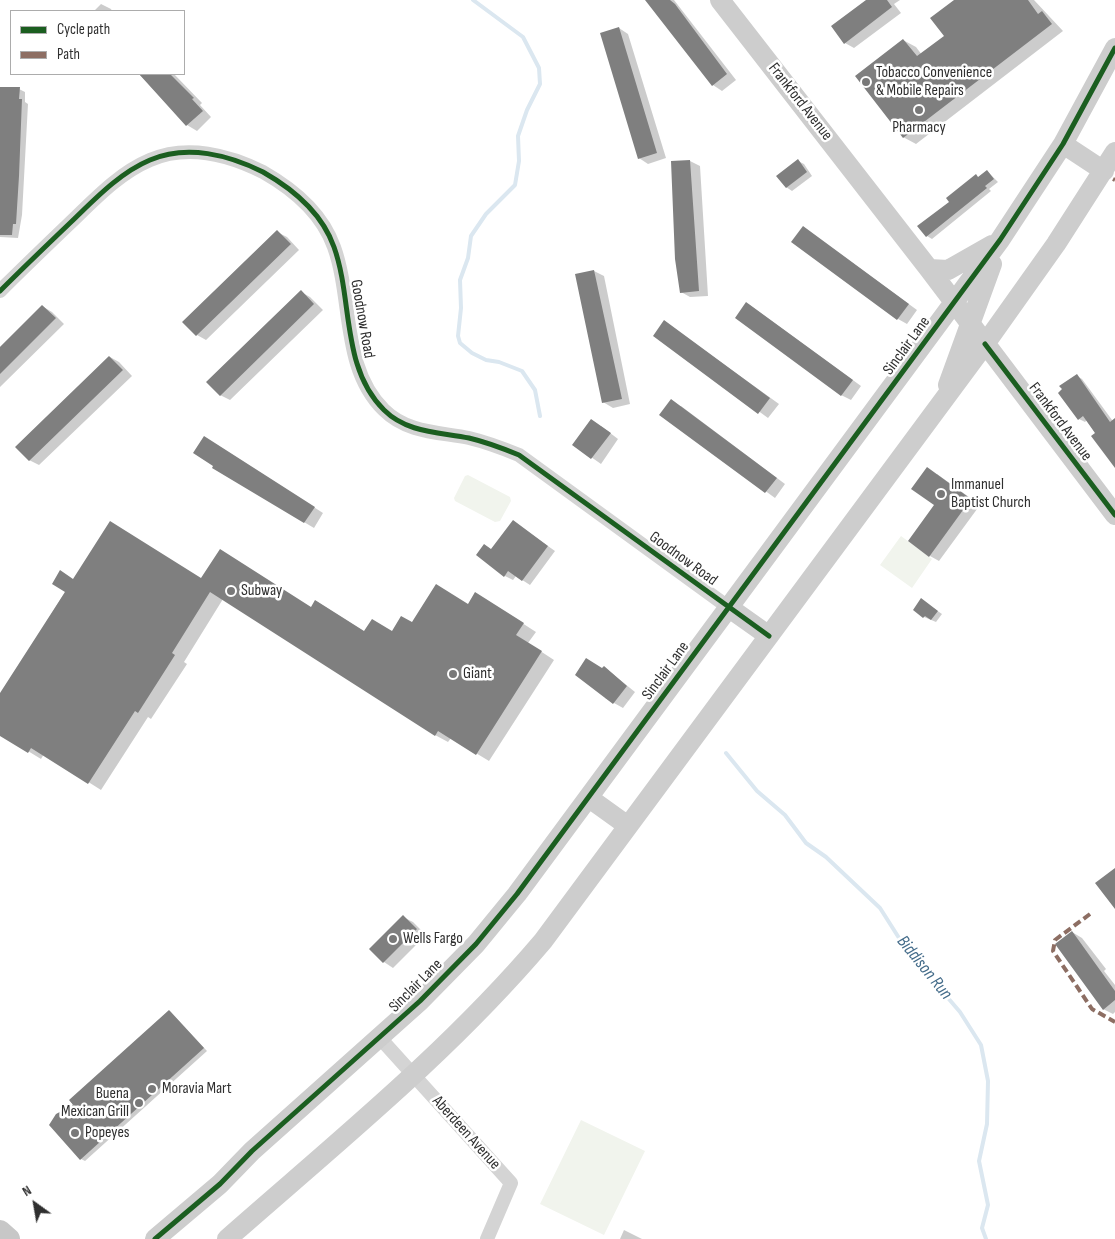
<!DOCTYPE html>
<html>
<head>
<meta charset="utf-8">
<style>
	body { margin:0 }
	#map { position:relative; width:1115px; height:1239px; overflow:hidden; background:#fff; font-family:"Sofia Sans Condensed",sans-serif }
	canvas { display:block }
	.legend { position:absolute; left:10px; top:10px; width:175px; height:65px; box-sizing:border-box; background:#fff; border:1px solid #acacac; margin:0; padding:6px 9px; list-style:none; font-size:15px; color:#2f2f2f }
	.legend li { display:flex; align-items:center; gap:10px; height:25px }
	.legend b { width:25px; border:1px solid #acacac }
	.north { position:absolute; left:10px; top:1179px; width:50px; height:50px; -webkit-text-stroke:4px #fff; paint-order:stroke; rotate:328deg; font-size:14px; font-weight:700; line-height:20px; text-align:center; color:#2f2f2f }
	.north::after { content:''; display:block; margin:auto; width:18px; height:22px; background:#2f2f2f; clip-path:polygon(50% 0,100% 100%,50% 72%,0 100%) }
</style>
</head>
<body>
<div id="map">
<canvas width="1115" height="1239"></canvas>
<ul class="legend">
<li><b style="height:6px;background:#1b5e20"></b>Cycle path</li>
<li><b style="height:6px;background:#8d6e63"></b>Path</li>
</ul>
<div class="north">N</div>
</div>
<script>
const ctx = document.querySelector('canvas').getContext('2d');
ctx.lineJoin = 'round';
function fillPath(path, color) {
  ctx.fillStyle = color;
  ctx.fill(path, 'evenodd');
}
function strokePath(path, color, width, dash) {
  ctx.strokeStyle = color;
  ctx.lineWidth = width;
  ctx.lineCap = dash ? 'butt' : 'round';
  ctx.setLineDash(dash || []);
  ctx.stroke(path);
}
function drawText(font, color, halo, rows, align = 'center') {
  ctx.font = font + ' "Sofia Sans Condensed",sans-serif';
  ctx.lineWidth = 5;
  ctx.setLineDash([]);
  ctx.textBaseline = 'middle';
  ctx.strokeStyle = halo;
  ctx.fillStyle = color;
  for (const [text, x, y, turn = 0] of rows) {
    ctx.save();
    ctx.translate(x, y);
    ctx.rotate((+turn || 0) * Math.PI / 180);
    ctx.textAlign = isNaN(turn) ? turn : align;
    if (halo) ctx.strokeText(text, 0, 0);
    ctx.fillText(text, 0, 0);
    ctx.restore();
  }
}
fillPath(new Path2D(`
	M468,475L510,497L511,501L500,521L495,522L455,501L454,498L465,476Z
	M901,536L932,559L912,588L880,565Z
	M581,1120L645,1151L604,1235L540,1204Z`), '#f1f4ed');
fillPath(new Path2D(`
	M647,0H674L736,80L722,91L713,85Z
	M868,0H900L894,4L901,13L854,48L845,43Z
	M956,0H1034L1063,31L916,144L903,137V40L916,47L922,55L946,36Z
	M101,4L111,9L112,11H94Z
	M619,28L628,34L666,158L648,164L639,158Z
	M139,74H174L202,103L200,105L211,117L197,131L187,125Z
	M0,88L19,89L25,92V102L28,104L22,215L18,238L0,237Z
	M690,161L700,166L708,296L690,297L681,292L672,162Z
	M798,161L804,164L812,176L792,191L786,187Z
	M987,171L998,182L989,189L991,191L932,239L927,236L919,226L950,202L976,176L979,178Z
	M803,227L917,310L907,324L898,319Z
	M277,232L287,237L299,250L206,340L197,335Z
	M594,271L604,276L630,404L613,408L603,402Z
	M301,292L310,297L323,310L230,400L220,395Z
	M747,303L861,386L851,400L841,395Z
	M42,306L52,312L64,324L0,387V347Z
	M665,322L779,404L768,418L654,335Z
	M110,357L119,362L132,376L39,465L29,460Z
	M1077,376L1082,379L1115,424V465L1087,420L1085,422L1079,419Z
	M681,406L785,484L775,498L661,415Z
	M601,426L618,439L601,464L574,445Z
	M214,443L323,513L314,528L213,468Z
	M937,474L980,505L939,561L930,556Z
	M521,527L555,551L530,585L516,576L513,580L505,576L492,550Z
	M73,579L201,580L311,608L316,601L365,632H392L412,623L488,601L536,632L528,643L554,660L489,761L451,738L448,742L435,735L223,599L184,662L187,664L151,719L148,717L101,790L44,754L41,759L0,734V697Z
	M926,603L942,614L936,622L924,617L914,609Z
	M604,667L635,692L623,708L605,698Z
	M403,917L413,922L426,935L393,968L384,962L371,949Z
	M1072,932L1082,938L1106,969L1104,971L1115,985V1012L1113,1014L1103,1009Z
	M170,1011L207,1051L85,1161L81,1159L75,1105Z
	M624,1230L642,1239H620Z`), '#0003');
strokePath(new Path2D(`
	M473,0L523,37L539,68L540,84L527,110L518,136L519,161L515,185L486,214L471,236L468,258L460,280L461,308L458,336L460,343L472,353L486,360L499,362L522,371L535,390L540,416
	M726,753L757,791L785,815L806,843L826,857L880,908L906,949L960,1012L981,1045L988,1081L987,1124L979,1161L988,1205L982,1228L986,1239`), '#dbe7f0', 4);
fillPath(new Path2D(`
	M645,0H670L675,4L727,74L712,86Z
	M866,0H887L892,7L844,44L831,26Z
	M954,0H1028L1038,14L1042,11L1052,24L903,138L855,76L903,39L917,56L944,36L930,18Z
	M619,27L657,153L638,159L600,33Z
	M139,74H170L194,98L192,99L203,111L186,126Z
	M0,87H20L19,99H22L19,176L16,224H13L12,235H0Z
	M798,159L807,172L786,188L776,176Z
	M690,160L699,291L680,293L675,259L671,161Z
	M987,170L994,179L985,186L987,188L926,237L917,226L949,202L946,198L976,174L978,177Z
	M803,226L909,304L897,320L791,242Z
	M277,230L291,244L196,336L182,322Z
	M594,270L622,399L602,403L575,274Z
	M301,290L314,304L220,396L206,382Z
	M746,302L853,380L841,396L735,318Z
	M42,305L56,318L0,374V347Z
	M664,320L770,398L758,414L653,336Z
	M109,356L123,370L29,461L15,447Z
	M1077,374L1110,422L1115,418V468L1091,436L1095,433L1083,416L1078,420L1058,393L1062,389L1059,386Z
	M671,399L777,478L765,493L659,415Z
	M591,419L611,433L591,459L572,445Z
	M204,436L315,507L304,523L212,468L213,466L193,453Z
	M927,467L971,499L929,557L908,541L934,505L911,489Z
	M513,520L548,546L522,581L508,571L504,577L476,555L484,544L491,549Z
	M110,521L201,578L220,549L311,607L315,600L364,631L372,619L392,631L401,616L412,622L436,584L468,604L475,592L524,623L516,635L542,651L476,755L438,731L435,736L210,592L172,653L175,655L138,713L135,711L88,784L31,748L28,753L0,736V693L65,592L52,584L60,570L73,579Z
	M921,598L938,611L931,620L925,616L923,618L913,610Z
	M586,658L602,668L604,666L627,686L613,704L575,675Z
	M1115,868V909L1095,883Z
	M403,915L417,929L383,963L369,949Z
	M1072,931L1115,991V1000L1103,1010L1055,944Z
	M169,1010L204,1048L80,1160L49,1125L56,1114L73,1105L69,1100Z`), '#7f7f7f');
strokePath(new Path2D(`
	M0,291C23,268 47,245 70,223C94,200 119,173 150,160C187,144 229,155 263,172C293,189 322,213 334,247C353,300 341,368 384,410C407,433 439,432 469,438C486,442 502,448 519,455L728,607
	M380,1038L511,1183L487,1239`), '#d4d4d4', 14);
strokePath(new Path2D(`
	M720,0L929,269L1115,515
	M1063,144L1104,171
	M929,269L948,270L992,245
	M948,385L992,264
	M728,607L769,636
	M589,798L628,826
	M155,1239L220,1184L252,1151L420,1001L476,944L517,894L1000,240L1063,144L1115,48
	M227,1239C336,1143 449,1052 543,941L985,344L1056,244L1115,152`), '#cdcdcd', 20);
strokePath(new Path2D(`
	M0,1231L9,1239`), '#c7c7c7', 22);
strokePath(new Path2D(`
	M1113,179L1115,180
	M1090,914L1055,940L1053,951L1092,1009L1115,1022`), '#8d6e63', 4, [8, 4]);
strokePath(new Path2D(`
	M0,291C23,268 47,245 70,223C94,200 119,173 150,160C187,144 229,155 263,172C293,189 322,213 334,247C353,300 341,368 384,410C407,433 439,432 469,438C486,442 502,448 519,455L769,636
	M985,344L1115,515
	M155,1239L220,1184L252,1151L420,1001L476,944L517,894L1000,240L1063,144L1115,48`), '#1b5e20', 5);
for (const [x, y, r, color] of [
	[866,82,5,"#787878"],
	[919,110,5,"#787878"],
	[941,494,5,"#787878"],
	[231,591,5,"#787878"],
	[453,674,5,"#787878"],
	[393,939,5,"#787878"],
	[152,1089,5,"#787878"],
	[139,1103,5,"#787878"],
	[75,1133,5,"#787878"]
]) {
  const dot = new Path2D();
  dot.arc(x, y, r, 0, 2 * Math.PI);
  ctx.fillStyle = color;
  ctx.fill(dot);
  strokePath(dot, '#fff', 2);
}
drawText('16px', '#2f2f2f', '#fff', [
	["Tobacco Convenience",876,73],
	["& Mobile Repairs",876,91],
	["Pharmacy",919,128,"center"],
	["Immanuel",951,485],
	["Baptist Church",951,503],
	["Subway",241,591],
	["Giant",463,674],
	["Wells Fargo",403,939],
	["Moravia Mart",162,1089],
	["Buena",129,1094,"right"],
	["Mexican Grill",129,1112,"right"],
	["Popeyes",85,1133]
], 'left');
drawText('16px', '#2f2f2f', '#fff', [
	["Frankford Avenue",800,102,52],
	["Goodnow Road",362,319,80],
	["Sinclair Lane",907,346,-54],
	["Frankford Avenue",1060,422,53],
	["Goodnow Road",683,559,36],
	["Sinclair Lane",666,671,-54],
	["Sinclair Lane",416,986,-45],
	["Aberdeen Avenue",466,1133,48]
]);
drawText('italic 18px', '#446c8a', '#fff', [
	["Biddison Run",924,968,51]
]);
</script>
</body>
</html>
